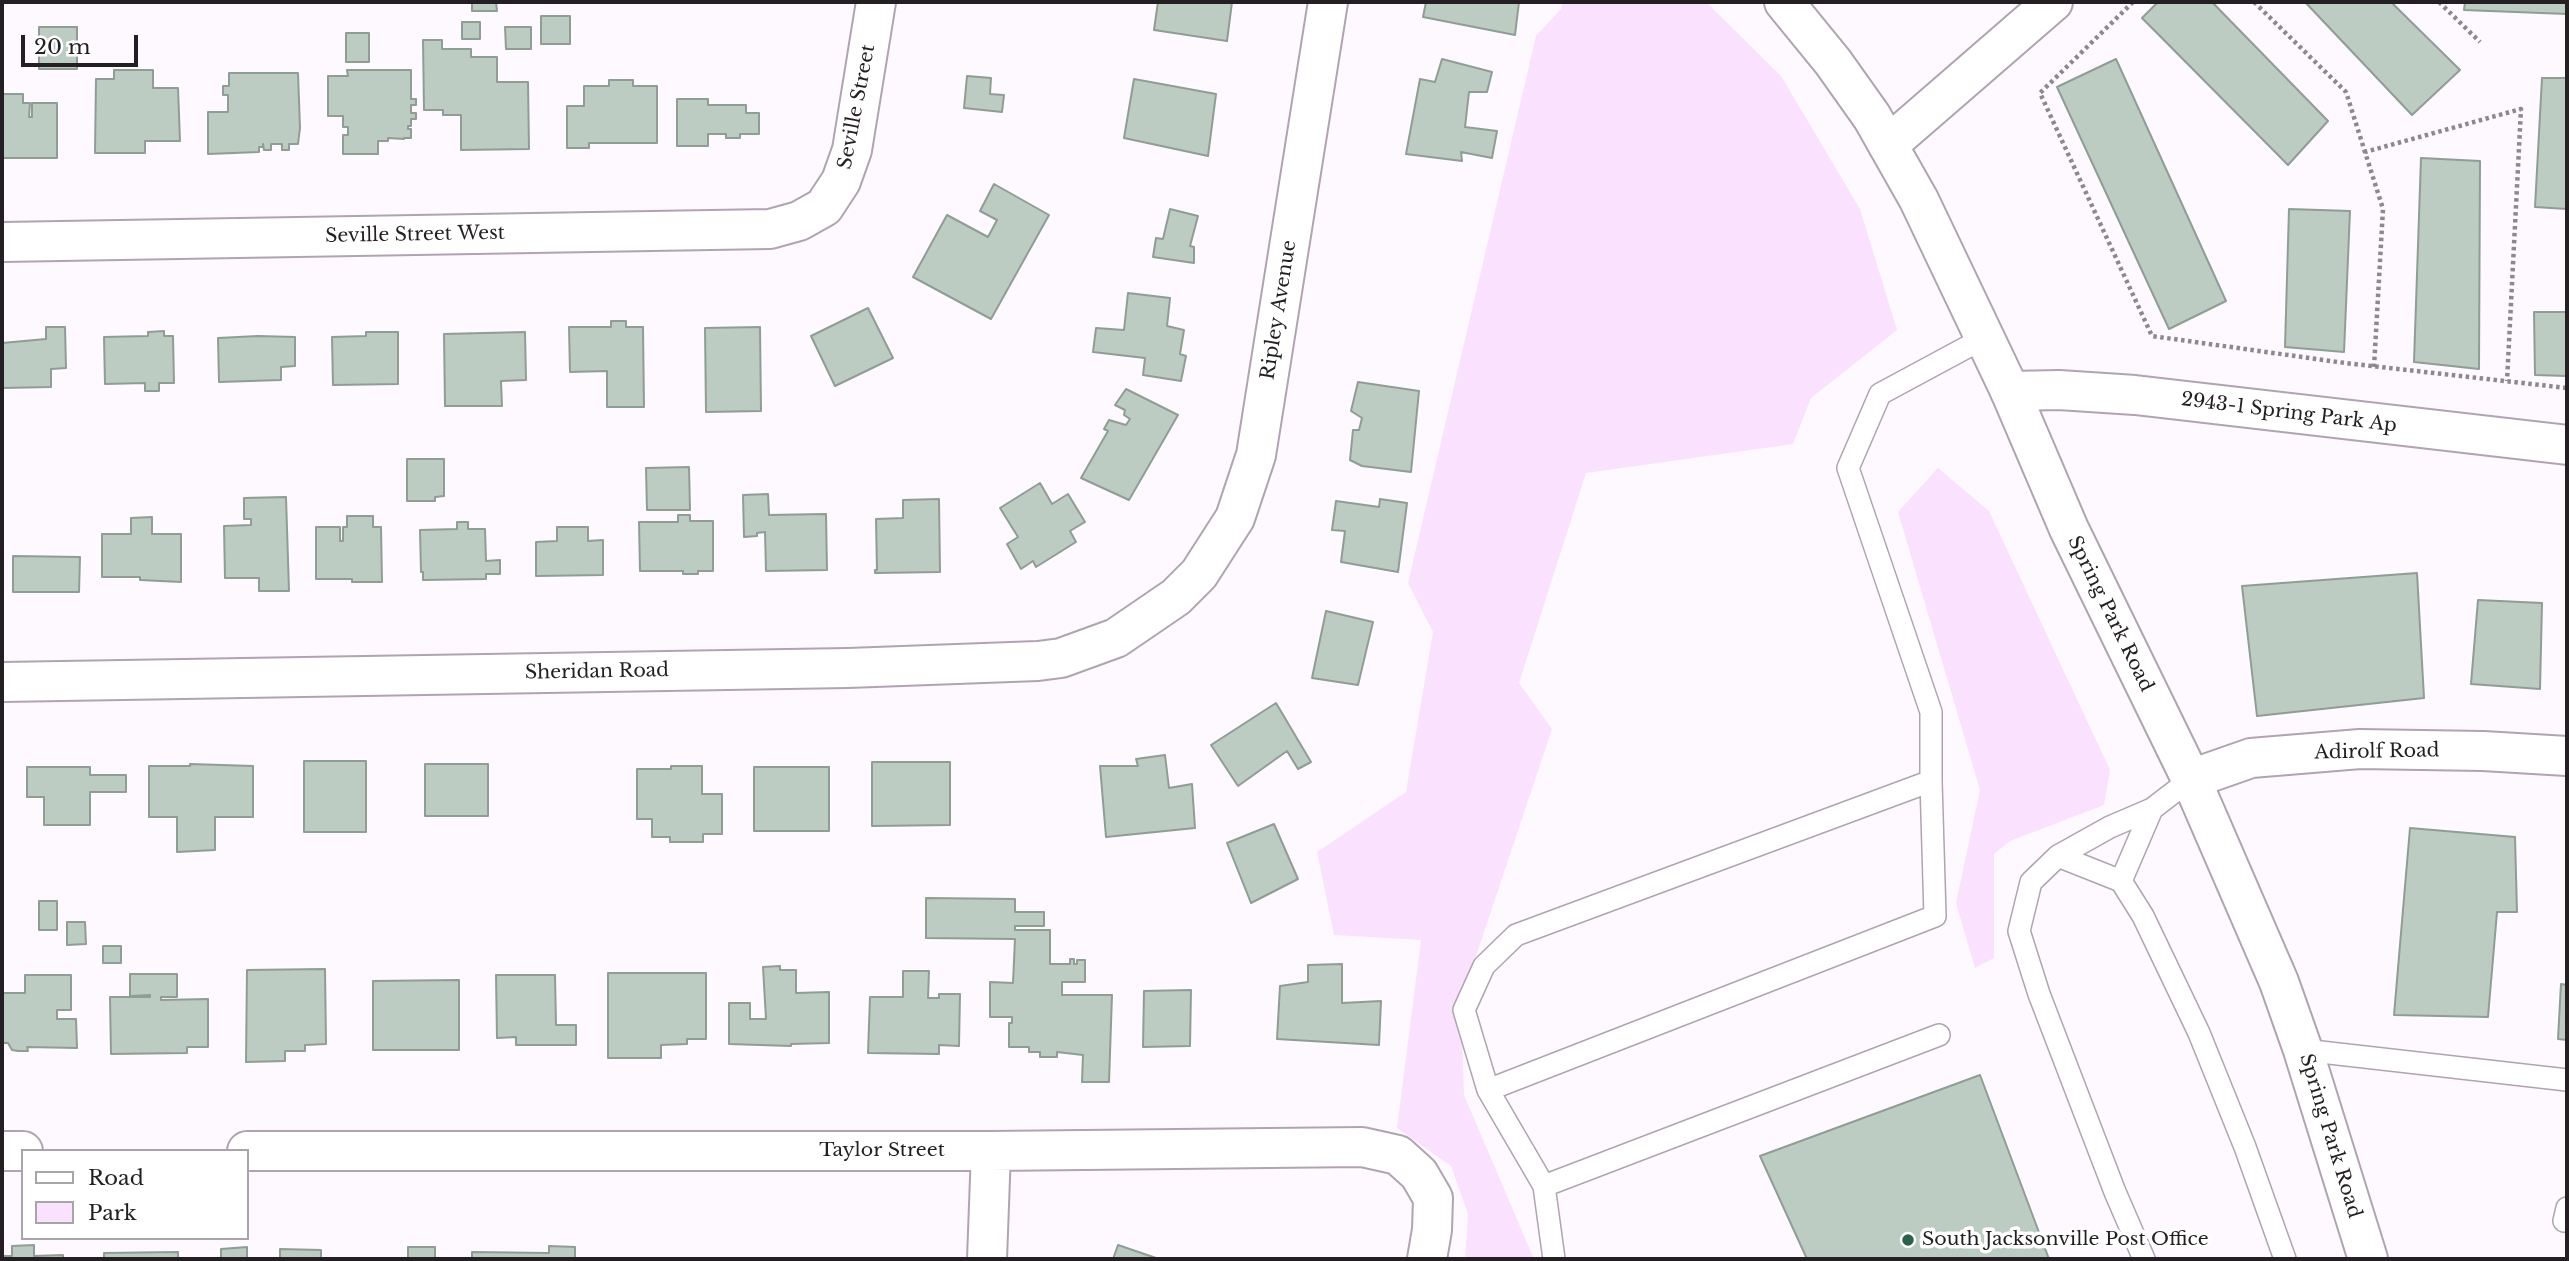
<!DOCTYPE html>
<html>
<head>
<meta charset="utf-8">
<style>
	body { margin:0 }
	#map { position:relative; width:2569px; height:1261px; overflow:hidden; background:#fef8ff; font-family:"Libre Baskerville",serif }
	canvas { display:block }
	.frame { position:absolute; inset:0; border:4px solid #231f23; pointer-events:none }
	.legend { position:absolute; left:21px; top:1149px; width:228px; height:91px; box-sizing:border-box; background:#fff; border:2px solid #a7a5a7; margin:0; padding:9px 12px; list-style:none; font-size:21px; color:#231f23 }
	.legend li { display:flex; align-items:center; gap:14px; height:35px }
	.legend b { width:35px; border:2px solid #a7a5a7 }
	.scale { position:absolute; left:21px; top:35px; width:117px; height:32px; box-sizing:border-box; border:4px solid #231f23; border-top:0; padding-left:9px; font-size:21px; line-height:24px; white-space:nowrap; color:#231f23; -webkit-text-stroke:5px #fff; paint-order:stroke }
</style>
</head>
<body>
<div id="map">
<canvas width="2569" height="1261"></canvas>
<div class="frame"></div>
<ul class="legend">
<li><b style="height:9px;background:#fff"></b>Road</li>
<li><b style="height:19px;background:#fae1fd"></b>Park</li>
</ul>
<div class="scale">20 m</div>
</div>
<script>
const ctx = document.querySelector('canvas').getContext('2d');
ctx.lineJoin = 'round';
function fillPath(path, color) {
  ctx.fillStyle = color;
  ctx.fill(path, 'evenodd');
}
function strokePath(path, color, width, dash) {
  ctx.strokeStyle = color;
  ctx.lineWidth = width;
  ctx.lineCap = dash ? 'butt' : 'round';
  ctx.setLineDash(dash || []);
  ctx.stroke(path);
}
function drawText(font, color, halo, rows, align = 'center') {
  ctx.font = font + ' "Libre Baskerville",serif';
  ctx.lineWidth = 7;
  ctx.setLineDash([]);
  ctx.textBaseline = 'middle';
  ctx.strokeStyle = halo;
  ctx.fillStyle = color;
  for (const [text, x, y, turn = 0] of rows) {
    ctx.save();
    ctx.translate(x, y);
    ctx.rotate((+turn || 0) * Math.PI / 180);
    ctx.textAlign = isNaN(turn) ? turn : align;
    if (halo) ctx.strokeText(text, 0, 0);
    ctx.fillText(text, 0, 0);
    ctx.restore();
  }
}
fillPath(new Path2D(`
	M1562,2H1706L1781,76L1860,209L1897,330L1811,398L1793,444L1586,473L1519,683L1552,729L1461,1001L1464,1095L1534,1259H1465L1468,1214L1451,1166L1397,1128L1421,940L1334,935L1317,852L1406,792L1433,632L1408,583L1536,36L1561,9Z
	M1938,468L1989,511L2110,770L2104,805L2010,841L1994,854V958L1975,968L1956,903L1980,790L1898,512Z`), '#fae1fd');
const building = new Path2D(`
	M472,2H496L497,11H472Z
	M1158,2H1232L1227,41L1154,30Z
	M1426,2H1519L1515,35L1423,17Z
	M2158,2H2212L2328,121L2288,165L2142,18Z
	M2305,2H2391L2460,70L2412,115Z
	M2465,2H2567V14L2464,10Z
	M541,16H570V44H541Z
	M462,22H480V39H462Z
	M39,27H77V69H39Z
	M505,27H531V49H506Z
	M346,33H369V62H346Z
	M423,40H442V49H471V57H497V82H528L529,149L461,150V115H443V110H424Z
	M1442,59L1492,72L1487,92H1469L1465,127L1497,131L1492,158L1461,152L1462,161L1406,154L1420,79L1435,82Z
	M2116,59L2226,301L2169,329L2057,87Z
	M114,70H153V88H178L180,141H145V153H95L96,79H114Z
	M347,70H411V99H416V105H411V113H416V119H411V126H408V129H411V138H404V139L388,138V141H378V154H343V135H348V127H343V116H328V76H348Z
	M229,73H298L300,128L298,144H289V150H282V144H271V150H264L263,144V147H259V152L208,154V112H228V95H223V86H229Z
	M967,76L991,78L990,94L1004,95L1002,112L964,108Z
	M2542,78H2567V209L2535,207Z
	M1134,79L1216,94L1208,156L1124,138Z
	M609,80H633V86H657V143H589V148H567V106H584V86H609Z
	M2,94H23V103H30L29,117H32V103H57V158H2Z
	M677,99H708V105H746V113H759V134H740V138H726V134H708V146H677Z
	M2421,158L2480,161L2479,369L2414,362Z
	M994,184L1049,215L991,319L913,277L947,215L988,237L997,220L980,211Z
	M1170,209L1198,216L1190,246L1194,247V263L1153,257L1156,238L1163,239Z
	M2289,209L2350,211L2344,352L2285,347Z
	M1128,293L1170,298L1167,326L1184,330L1180,354L1186,356L1181,381L1143,375L1145,358L1093,352L1096,328L1124,330Z
	M868,308L893,358L835,386L811,336Z
	M2534,312H2567V376L2535,375Z
	M611,321H626V327H643L644,407H607V371L570,372L569,327H611Z
	M46,327H65L66,368L51,369V387L2,388V343L46,339Z
	M760,327L761,411L706,412L705,328Z
	M164,331V336H173L174,383H159V391H145V383L105,384L104,337L148,336V332Z
	M366,332H398V384L333,385L332,337L366,336Z
	M525,332L526,380L501,381L502,406H445L444,334Z
	M258,336L295,337V366L281,367V380L219,382L218,338Z
	M1358,382L1419,391L1411,472L1362,466L1350,460L1353,430H1359L1362,418L1351,411Z
	M1126,389L1178,415L1129,500L1081,478L1108,431L1104,429L1109,420L1126,425L1130,419L1124,415L1125,410L1115,405Z
	M407,459H444V496L435,497V501H407Z
	M689,467L690,510H647L646,468Z
	M1040,483L1052,504L1068,494L1085,522L1070,531L1076,542L1036,567L1033,561L1021,569L1007,544L1018,537L1000,508Z
	M768,494L769,515L826,514L827,570L766,571L765,532L757,533V536L744,537L743,495Z
	M286,497L289,591H259V578H225L224,526L251,525V519H244V498Z
	M939,499L940,572L875,573V570H877L876,519L903,518V500Z
	M1380,499L1407,503L1398,572L1341,562L1345,531L1332,530L1336,501L1379,507Z
	M678,515H690V521H713V571H698V574H683V571H640L639,522H678Z
	M347,516H373V527H381L382,582H352V579H316V527H340V541H343V527H347Z
	M152,517V534H181V582L140,580V577H102V534H131V518Z
	M457,522H468V529H485L486,561L500,560V574H486V579L423,580V572H421L420,530L457,529Z
	M557,527H588V541L603,540V575L536,576V542L557,541Z
	M13,556L80,557L79,592H13Z
	M2417,573L2424,698L2257,716L2242,586Z
	M2478,600L2542,603L2540,689L2471,684Z
	M1326,611L1373,622L1358,685L1312,678Z
	M1276,703L1311,762L1298,769L1287,751L1238,786L1211,745Z
	M1165,755L1169,788L1192,784L1195,828L1106,837L1100,766H1138L1136,759Z
	M304,761H366V832H304Z
	M872,762H950V825L872,826Z
	M190,764L253,766V817H215V850L177,852V817H149V766H190Z
	M425,764H488V816H425Z
	M671,766H702V794H722V834H703V842H670V837H652V819H637V769H671Z
	M27,767H90V775H126V792H90V825H44V797H27Z
	M754,767H829V831H754Z
	M1274,824L1298,879L1251,903L1227,843Z
	M2410,828L2515,837L2517,912H2497L2488,1017L2394,1015Z
	M926,898L1015,899V912H1044V926H1015V930H1050V964H1070V959H1074V964H1077V960H1085V982H1062V995H1112L1109,1082H1082L1083,1055L1057,1052V1057H1040V1052H1029V1047H1009V1023H1012V1017H990V982L1013,983L1015,939L926,938Z
	M39,901H57V930H39Z
	M67,922H85L86,944L67,945Z
	M103,946H121V963H103Z
	M1342,964V1003L1381,1001L1379,1045L1277,1039L1280,986L1308,982V965Z
	M780,966V970H796V993L829,992V1043L791,1044V1046L729,1044V1003H750V1019H766L763,967Z
	M325,969L326,1044L305,1045V1051H285V1061L246,1062L247,970Z
	M903,971H929L928,998H939V994H960L959,1046L939,1045V1054L868,1053L870,997H903Z
	M608,973H706V1039H687V1044L661,1045V1058H608Z
	M130,974H177V997H161V1000L208,999V1047H187V1053L111,1054L110,997H150V995L130,996Z
	M25,975H71V1010H57V1019H76L77,1048L27,1047L28,1051H18L12,1050L8,1043H2V993H25Z
	M496,975H555L556,1025H576V1045H516V1037L497,1038Z
	M459,980V1050H373V981Z
	M2561,984L2567,985V1040L2558,1039Z
	M1191,990L1190,1046L1143,1047L1144,991Z
	M1980,1075L2049,1259H1807L1760,1156Z
	M34,1245V1256L63,1255V1259H2V1256H12V1246Z
	M1118,1245L1159,1259H1113Z
	M549,1246L575,1247V1259H472V1252L549,1253Z
	M247,1247V1259H221V1249Z
	M408,1247H435V1259H387L408,1258Z
	M280,1249L321,1250V1259H280Z
	M178,1252V1259H104V1253Z`);
fillPath(building, '#bdccc3');
strokePath(building, '#8f9d95', 2);
const service = new Path2D(`
	M2058,856L2121,881L2143,916L2199,1033L2245,1147L2285,1259
	M2121,881L2152,809
	M2303,1050L2567,1080
	M1488,1090L1935,916L1931,781
	M1544,1186L1488,1090L1464,1010L1484,966L1516,935L1931,781V712L1848,468L1880,394L1984,338
	M2564,1221L2567,1208
	M1554,1259L1544,1186L1939,1035
	M2144,1259L2115,1192L2039,994L2019,931L2031,882L2058,856L2110,827L2152,809L2191,779`);
const minor = new Path2D(`
	M1888,145L2053,2
	M2,242L770,229L799,221L824,207L841,181L852,150L876,2
	M2010,391L2059,390L2135,395L2567,445
	M2,682L848,668L1038,661L1061,658L1116,638L1176,597L1199,574L1235,518L1256,455L1328,2
	M2191,779L2251,758L2360,749L2483,751L2567,756
	M2,1151H23
	M247,1151H991L1362,1147L1398,1155L1419,1174L1433,1198L1432,1230L1427,1259
	M987,1259L991,1151`);
const secondary = new Path2D(`
	M1784,2L1833,62L1872,117L1919,200L2010,391L2069,529L2191,779L2279,982L2303,1050L2368,1259`);
strokePath(service, '#afa4b0', 24);
strokePath(minor, '#afa4b0', 42);
strokePath(secondary, '#afa4b0', 42);
strokePath(new Path2D(`
	M2133,2L2040,93L2152,336L2345,363L2567,388
	M2254,2L2346,92L2365,152
	M2439,2L2480,42
	M2374,367L2383,209L2365,152L2521,109L2507,381`), '#8d888e', 4.5, [3.5, 3.5]);
strokePath(service, '#fff', 21);
strokePath(minor, '#fff', 38);
strokePath(secondary, '#fff', 38);
for (const [x, y, r, color] of [
	[1908,1240,7,"#2c6249"]
]) {
  const dot = new Path2D();
  dot.arc(x, y, r, 0, 2 * Math.PI);
  ctx.fillStyle = color;
  ctx.fill(dot);
  strokePath(dot, '#fff', 2.5);
}
drawText('19px', '#231f23', '#fff', [
	["Seville Street",857,107,-79],
	["Seville Street West",415,235,-1],
	["Ripley Avenue",1279,310,-81],
	["2943-1 Spring Park Ap",2289,413,7],
	["Spring Park Road",2110,614,64],
	["Sheridan Road",597,672,-1],
	["Adirolf Road",2377,752,-1],
	["Spring Park Road",2330,1136,73],
	["Taylor Street",882,1151]
]);
drawText('19px', '#231f23', '#fff', [
	["South Jacksonville Post Office",1922,1240]
], 'left');
</script>
</body>
</html>
